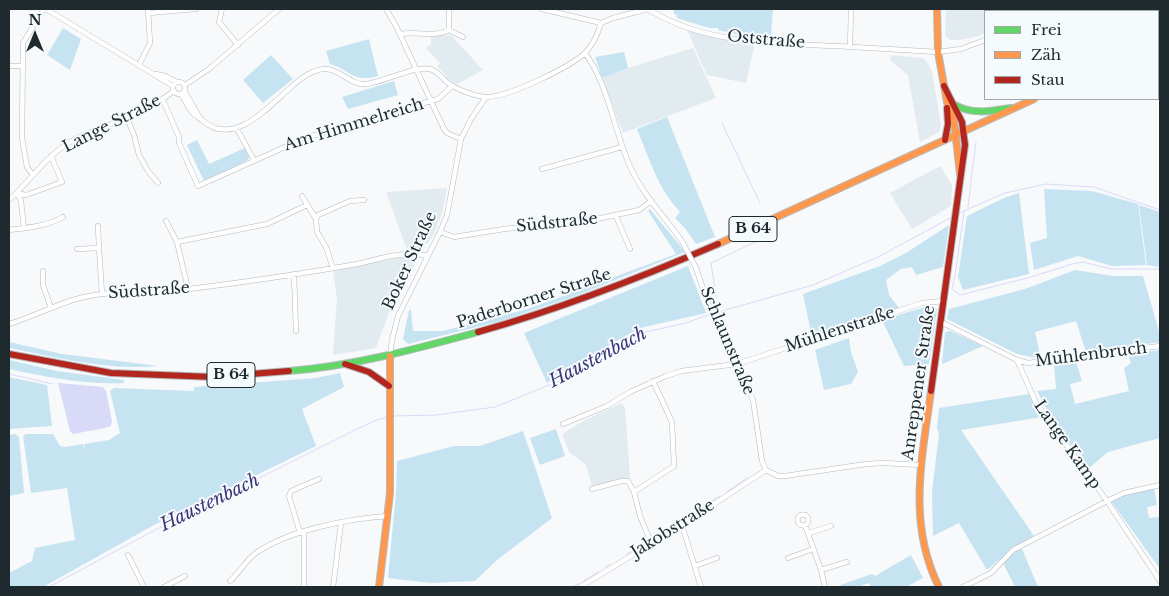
<!DOCTYPE html>
<html>
<head>
<meta charset="utf-8">
<style>
	body { margin:0 }
	#map { position:relative; width:1169px; height:596px; overflow:hidden; background:#f7f9fb; font-family:"Libre Baskerville",serif }
	canvas { display:block }
	.frame { position:absolute; inset:0; border:10px solid #1f2a2e; pointer-events:none }
	.legend { position:absolute; left:984px; top:10px; width:175px; height:90px; box-sizing:border-box; background:#f5fafd; border:1px solid #9fa7aa; margin:0; padding:6px 9px; list-style:none; font-size:15px; color:#1f2a2e }
	.legend li { display:flex; align-items:center; gap:10px; height:25px }
	.legend b { width:25px; border:1px solid #9fa7aa }
	.north { position:absolute; left:10px; top:10px; width:50px; height:50px; -webkit-text-stroke:4px #f5fafd; paint-order:stroke; rotate:0deg; font-size:14px; font-weight:700; line-height:20px; text-align:center; color:#1f2a2e }
	.north::after { content:''; display:block; margin:auto; width:18px; height:22px; background:#1f2a2e; clip-path:polygon(50% 0,100% 100%,50% 72%,0 100%) }
</style>
</head>
<body>
<div id="map">
<canvas width="1169" height="596"></canvas>
<div class="frame"></div>
<ul class="legend">
<li><b style="height:6px;background:#63d668"></b>Frei</li>
<li><b style="height:6px;background:#ff974d"></b>Zäh</li>
<li><b style="height:6px;background:#b3261e"></b>Stau</li>
</ul>
<div class="north">N</div>
</div>
<script>
const ctx = document.querySelector('canvas').getContext('2d');
ctx.lineJoin = 'round';
function fillPath(path, color) {
  ctx.fillStyle = color;
  ctx.fill(path, 'evenodd');
}
function strokePath(path, color, width, dash) {
  ctx.strokeStyle = color;
  ctx.lineWidth = width;
  ctx.lineCap = dash ? 'butt' : 'round';
  ctx.setLineDash(dash || []);
  ctx.stroke(path);
}
function drawText(font, color, halo, rows, align = 'center') {
  ctx.font = font + ' "Libre Baskerville",serif';
  ctx.lineWidth = 4;
  ctx.setLineDash([]);
  ctx.textBaseline = 'middle';
  ctx.strokeStyle = halo;
  ctx.fillStyle = color;
  for (const [text, x, y, turn = 0] of rows) {
    ctx.save();
    ctx.translate(x, y);
    ctx.rotate((+turn || 0) * Math.PI / 180);
    ctx.textAlign = isNaN(turn) ? turn : align;
    if (halo) ctx.strokeText(text, 0, 0);
    ctx.fillText(text, 0, 0);
    ctx.restore();
  }
}
fillPath(new Path2D(`
	M946,9H1011L1009,11H985V33L979,36L960,40H950L945,36Z
	M687,30L720,39L754,46L746,83L707,75Z
	M451,35L483,70L457,84L451,81L437,66L440,63L426,48L431,44V36Z
	M693,48L716,98L623,133L602,78L628,68Z
	M890,55L923,58L927,62L932,71L941,125L939,132L920,142L908,75L891,61Z
	M940,166L952,185L951,206L912,229L890,193Z
	M447,188L443,210L434,234L428,243L421,246L417,260L397,299L392,304L376,348L333,355L337,299L333,271L407,256V250L386,192Z
	M622,403L625,408L630,478L592,487L586,465L569,452L562,434L585,420Z`), '#e2ebef');
fillPath(new Path2D(`
	M674,9H773L771,36L745,33L744,36L718,30V28H709L677,18V15L674,14Z
	M63,28L81,39L70,70L47,55Z
	M369,39L378,76C352,83 351,70 330,64L326,51Z
	M624,52L628,68L602,78L595,57Z
	M271,55L293,79L263,103L243,80Z
	M394,81L398,95L348,109L342,97Z
	M667,117L715,237L696,244L685,228L675,218L680,212C658,189 649,158 637,129Z
	M197,140L209,164L245,148L249,156L248,160L204,181L187,145Z
	M1044,189L1092,191L1138,204L1146,265L1112,266L1078,256L1034,270L1030,243L1047,238Z
	M1019,193L1029,274L963,290L958,277L967,216L1004,198Z
	M1139,205L1160,212V267L1147,265Z
	M650,209L685,252L575,296L497,322L408,344L403,339L409,310H411L413,331H443L528,309L676,254L648,211Z
	M949,225L943,267L916,275L912,267L901,269L886,280L889,295L899,308L812,337L803,294L880,266L906,253Z
	M688,266L706,313L640,328L590,356L547,383L524,333Z
	M1075,270L1113,276H1143L1160,335V342L1086,352L1076,321L1035,332L1041,359L1017,354L947,319L949,309L1025,289Z
	M928,306L937,309L929,364L904,366L882,320Z
	M950,331L983,346L942,364L945,332Z
	M849,338L851,352L858,372L851,384L824,390L815,350Z
	M9,342L62,354L159,366C110,371 58,358 10,348Z
	M1160,350V438L1108,452L1088,469L1049,414L1037,391L1056,389L1054,364L1076,362L1082,381L1070,384L1075,404L1129,391L1124,368L1131,363L1128,354Z
	M9,360L57,371L124,380V383C85,385 47,377 9,369Z
	M340,373L344,387L302,409L316,446L154,525L43,587H9V573L32,561L35,548L75,540L67,488L31,493L23,436L26,434H53L60,446L65,447L83,444L86,453L84,444L109,440L120,433L110,391L114,388L194,391V387L316,378Z
	M9,377L47,385L52,426L9,429Z
	M1029,394L1038,411L1042,417L961,430L1034,536L1012,549L987,570L959,523L933,536L932,492L939,434L937,428L939,408Z
	M556,429L565,456L540,465L530,438Z
	M523,431L552,518L497,560L475,581L431,583L388,578L396,493L397,461L454,446H480Z
	M15,434L19,437L24,493L9,496V435Z
	M1154,487L1157,505L1147,507L1149,518L1159,517L1160,519V569L1111,501L1125,494Z
	M1022,549L1038,587H1015L1003,563L1014,552Z
	M911,555L923,578L906,587H871L869,583L857,587H835L872,574L875,576Z`), '#c6e3f1');
fillPath(new Path2D(`
	M58,383L103,387L106,391L112,421L111,426L105,428L73,434L70,431Z`), '#d9d9f8');
strokePath(new Path2D(`
	M722,123L760,203
	M971,181L976,142
	M968,207L971,183
	M964,212L955,276L952,289L960,295L1031,277L1072,264L1083,262L1111,269H1160
	M959,213L1005,193L1046,184L1094,187L1160,210
	M716,296L711,263L766,237L767,235
	M715,313L813,285L878,257L954,216
	M9,374L53,384
	M392,416L436,415L495,407L559,381L590,361L641,333L686,323L711,314
	M727,492L747,478
	M701,508L720,496
	M688,516L691,514
	M672,526L682,520
	M654,537L668,528
	M627,554L641,545
	M605,567L610,564
	M584,581L598,572
	M49,587L155,530L359,428L377,420L388,417
	M573,587L578,584`), '#d9d9f8', 1);
const street = new Path2D(`
	M46,9L173,86
	M222,9L219,22L238,45
	M386,9L396,26L444,129L447,133L461,139
	M449,9V30
	M542,9L601,23L613,18L648,9C703,44 773,43 836,46C870,48 904,50 938,52L961,49L985,40
	M1018,11L1021,9
	M148,13L196,9
	M400,34C416,31 434,38 449,30L463,37
	M850,47L851,9
	M585,53C608,84 614,129 629,164C642,195 665,216 683,243
	M139,65L150,43L148,9
	M9,66H23
	M156,74L165,76L177,82
	M173 88a6 6 0 1 1 12 0a6 6 0 1 1-12 0Z
	M185,85L209,69L279,9
	M185,92L200,118
	M181,94C185,100 188,108 193,113C195,116 199,118 202,120C233,148 267,108 290,88C300,79 312,69 326,69C340,69 350,85 365,84C382,83 415,65 430,69C438,71 442,78 448,83C456,89 476,97 487,97C508,97 571,67 586,52C594,43 598,34 601,23
	M163,100L179,137V143L198,186L305,138L431,101L438,99L452,86
	M127,118L134,135L139,155L148,171L158,183
	M237,129L254,160
	M542,169L622,147
	M33,175L27,167L22,138L23,43L44,9
	M17,193L26,195L62,182L51,156
	M17,193L21,201L24,228
	M302,196L316,219L317,232L326,247L333,268
	M9,200C30,181 45,157 70,142C88,131 108,126 127,118C144,111 159,102 174,91
	M616,216L630,249
	M316,219L318,215L350,201L364,200
	M166,221L177,242L188,289
	M98,226L99,248
	M9,230C26,228 48,226 63,217
	M440,232L454,237L504,229L592,220L639,210L650,202
	M177,242L267,224L307,205
	M77,249L99,248L102,294
	M696,268L709,306L737,364L753,400L762,461L766,470L778,476H785L866,464L883,463L922,465
	M43,271V285L51,308
	M294,274L296,331
	M941,322L1017,360L1028,363L1160,346
	M9,324C32,317 53,306 76,299C113,289 151,293 189,289C245,282 301,274 357,264C380,259 405,250 428,256
	M390,356L392,340L398,316L440,232L447,215L461,139L471,119L486,97
	M1017,360L1036,403L1107,501L1160,581
	M563,424L607,406L630,392L666,376L681,371L737,364L922,303L944,301
	M592,489L622,481H628L634,492L640,516L651,543
	M634,492L674,466L672,422L653,381
	M797.5 520a5.5 5.5 0 1 1 11 0a5.5 5.5 0 1 1-11 0Z
	M682,525L701,587
	M805,525L821,570L825,587
	M300,533L289,496L291,491L319,479
	M809,533L831,526
	M128,555L144,587
	M788,558L813,549
	M695,566L717,558
	M821,570L847,562
	M230,581C240,572 246,560 256,553C289,530 347,519 387,516
	M164,587L185,576
	M304,587V532
	M333,587L341,523
	M580,587L682,525L766,470
	M963,587L991,573L1013,550L1107,501L1124,493L1160,485`);
const fast = new Path2D(`
	M1158,45L1160,44
	M955,105C973,115 991,111 1011,108
	M289,371C353,366 416,349 478,332`);
const slow = new Path2D(`
	M937,9L938,52L947,102L954,121L960,174
	M718,244L1034,99
	M931,391C922,459 907,523 939,587
	M379,587L390,493V356`);
const jam = new Path2D(`
	M945,140L948,124L947,108
	M478,332C560,309 640,278 718,244
	M9,354L111,373L213,377L289,371
	M345,364L369,372L389,386
	M931,391L965,145L962,122L944,86`);
strokePath(street, '#b5babd', 5.5);
strokePath(fast, '#b5babd', 8);
strokePath(slow, '#b5babd', 8);
strokePath(jam, '#b5babd', 8);
strokePath(street, '#fefefe', 4.5);
strokePath(fast, '#63d668', 6);
strokePath(slow, '#ff974d', 6);
strokePath(jam, '#b3261e', 6);
const streetBridge = new Path2D(`
	M683,243L696,268`);
strokePath(streetBridge, '#b5babd', 5.5, []);
strokePath(streetBridge, '#fefefe', 4.5);
for (const [x, y, w] of [
	[753,229,48],
	[231,375,48]
]) {
  const box = new Path2D();
  box.roundRect(x - w / 2, y - 12.5, w, 25, 4);
  ctx.fillStyle = '#f5fafd';
  ctx.fill(box);
  strokePath(box, '#1f2a2e', 1);
}
drawText('bold 15px', '#1f2a2e', null, [
	["B 64",753,229],
	["B 64",231,375]
]);
drawText('16px', '#1f2a2e', '#f5fafd', [
	["Oststraße",766,40,5],
	["Lange Straße",112,124,-27],
	["Am Himmelreich",354,125,-17],
	["Südstraße",557,223,-6],
	["Boker Straße",410,261,-65],
	["Südstraße",149,291,-4],
	["Paderborner Straße",534,299,-18],
	["Mühlenstraße",840,330,-18],
	["Schlaunstraße",727,341,67],
	["Mühlenbruch",1091,355,-7],
	["Anreppener Straße",919,383,-82],
	["Lange Kamp",1067,445,55],
	["Jakobstraße",673,529,-32]
]);
drawText('italic 18px', '#3e3676', '#f5fafd', [
	["Haustenbach",598,358,-28],
	["Haustenbach",210,503,-26]
]);
</script>
</body>
</html>
